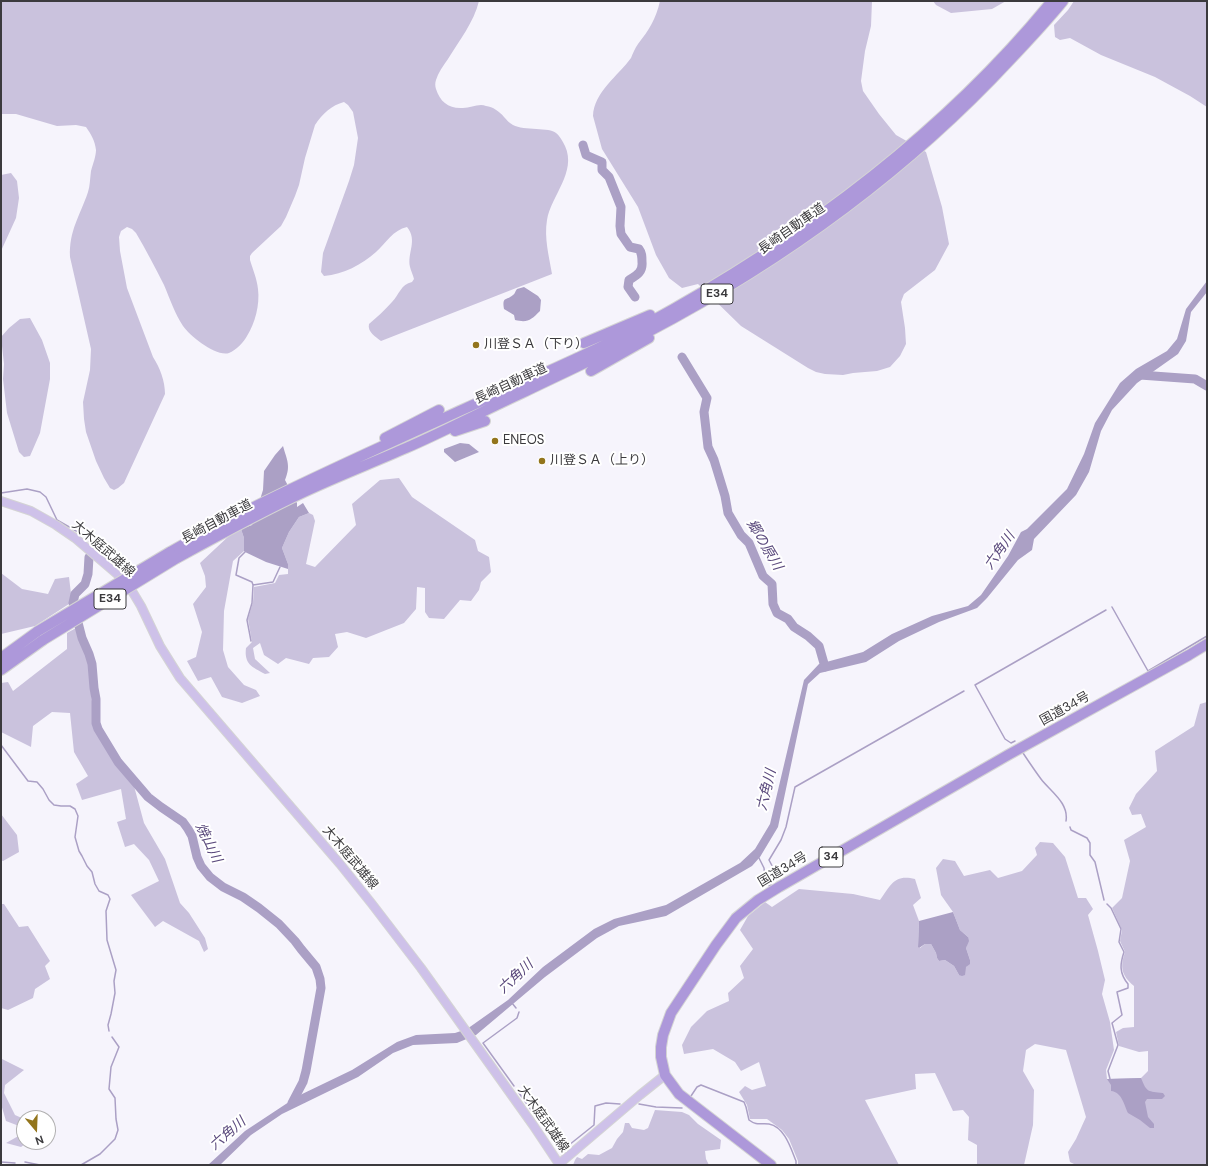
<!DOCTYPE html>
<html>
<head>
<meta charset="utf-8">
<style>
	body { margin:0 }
	#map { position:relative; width:1208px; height:1166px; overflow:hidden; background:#f6f4fc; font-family:"DM Sans",sans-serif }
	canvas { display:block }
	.frame { position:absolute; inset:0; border:2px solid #3b3a3d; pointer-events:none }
	.north { position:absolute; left:16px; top:1110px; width:40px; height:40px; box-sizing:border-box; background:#fff; border:1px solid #b1b0b1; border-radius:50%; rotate:161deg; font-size:11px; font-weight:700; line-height:16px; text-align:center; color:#3b3a3d }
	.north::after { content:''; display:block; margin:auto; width:14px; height:18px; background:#93751c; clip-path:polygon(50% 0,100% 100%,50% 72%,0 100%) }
</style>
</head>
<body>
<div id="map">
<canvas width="1208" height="1166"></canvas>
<div class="frame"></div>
<div class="north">N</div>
</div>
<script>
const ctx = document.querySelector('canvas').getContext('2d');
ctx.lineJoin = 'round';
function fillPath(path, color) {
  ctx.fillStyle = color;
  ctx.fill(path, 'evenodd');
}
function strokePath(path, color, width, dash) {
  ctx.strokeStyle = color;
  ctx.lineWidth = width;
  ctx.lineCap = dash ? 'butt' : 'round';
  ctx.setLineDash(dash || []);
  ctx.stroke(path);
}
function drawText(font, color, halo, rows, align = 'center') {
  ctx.font = font + ' "DM Sans","Noto Sans JP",sans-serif';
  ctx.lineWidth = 4;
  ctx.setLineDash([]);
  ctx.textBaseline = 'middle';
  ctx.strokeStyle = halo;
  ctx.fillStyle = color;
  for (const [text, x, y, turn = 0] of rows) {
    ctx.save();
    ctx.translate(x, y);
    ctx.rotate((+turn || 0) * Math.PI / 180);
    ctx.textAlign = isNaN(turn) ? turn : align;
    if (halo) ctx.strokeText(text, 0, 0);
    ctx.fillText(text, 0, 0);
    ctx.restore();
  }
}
fillPath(new Path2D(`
	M1,1H479C474,22 459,41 448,59C443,66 438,73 436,80C435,83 435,86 436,89C440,102 449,109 463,108C471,108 479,103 486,106C493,107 499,111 504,117C507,120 509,123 513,125C524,131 550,127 556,133C560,136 563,142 565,146C577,172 551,196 547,220C544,238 549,256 552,274L381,341C376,337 367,332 369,324C377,317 385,310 392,302C399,295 401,284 412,282L414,279C413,275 411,271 410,267C407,252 418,241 407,227C393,230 386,243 376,252C361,265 344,274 324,276L321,272L323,253L349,181L354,165L358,138L353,112L348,105L344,102C332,105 322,114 315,125L305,158L299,185L295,196L286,217L281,226L252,253L250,256V260C253,270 257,279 258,289C260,305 255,323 247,336C244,342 236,350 229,353C216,357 190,336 183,326C175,314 170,299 164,285C155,267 146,250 136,233L132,229L127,227L121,231L119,237L120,251L127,288L153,357C160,368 165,381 165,394L124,483L118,488L114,490L110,488L104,478L96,461L86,432L84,419L83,402L90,370L91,349L70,257C69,230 80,216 88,192C90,186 90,178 91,171C93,164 96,156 96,150C95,141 91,134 86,127L76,125L57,126L16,114H1Z
	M660,1H872L871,26L865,51L861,81L863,91L879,114L896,135L926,152L942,207L949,244L935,270L904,294L901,302L905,328L906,344L900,356L890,367L877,371L853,373L843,375L825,374L816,372L808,368L741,326L698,284L682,288L669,278L656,255L638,207L602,149L593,116C594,92 618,76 631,58C633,53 635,48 638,44C649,30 656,19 660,1Z
	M933,1H1006L992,9L951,13L936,5Z
	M1074,1H1207V107L1190,96L1155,77L1101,55L1070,38L1060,40L1055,37L1054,25L1068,10Z
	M11,173L17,181L19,198L16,218L1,251V175Z
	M30,318L42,340L50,363V379L40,433L30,456L24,457L19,452L7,413L3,379L4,364L1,337L9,328L20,319Z
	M399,478L412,497L475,540L478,551L489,557L491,572L481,582L479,590L471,601L460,600L444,619L429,618L425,612V588L417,587L416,609L404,623L366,638L347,632L335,634L338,647L329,657L313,658L309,664L286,658L278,664L264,655L260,643L253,648L255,659L270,673L265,674C252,667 244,664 246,648L252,642L248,619L253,602L254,587L275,583L279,575L288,574V564L282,548L289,532L299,517L309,513L313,515L315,521L306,564L315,567L356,525L352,504L380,480Z
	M241,529L244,538V551L233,561L224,611L223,650L228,667L244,685L256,690L260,696L242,703L222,697L211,677L198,681L187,661L196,657L202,632L193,604L206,587L205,576L200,563L231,534Z
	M1,573L22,589L48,594L55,579L69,577L72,602L35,626L1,634Z
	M76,628L88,658L94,724L120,769L134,786L144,823L165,859L180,903L189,913L205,938L208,949L204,952L199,941L163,921L155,927L131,895L159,881L149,860L134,844L125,847L117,822L126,819L121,789L82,800L76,784L88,776L74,752L70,713L52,712L33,726L31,747L1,732V683L8,682L13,691L67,649V633Z
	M1207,702V1165H1076L1070,1162L1068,1152L1076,1139L1086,1117L1066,1050L1035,1044L1026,1050L1023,1071L1034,1090L1033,1125L1024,1165H977V1145L968,1140L969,1117L963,1110L953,1111L935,1073L915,1074L916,1089L865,1100L899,1165H798V1161L789,1139L782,1130L767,1119H750L747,1105L739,1092L745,1086L752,1090L766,1086L759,1062L741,1071L735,1062L713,1049L684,1054L682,1045L691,1027L707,1011L729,1001L728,993L744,978L740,966L753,949L740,930L748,916L765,902L772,907L799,889L853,894L880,900C891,885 894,874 915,879L921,898L913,905L919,921L918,947L920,948L925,944H931L936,953L937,958L939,961L945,960L954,966L959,975L966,967L970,960L966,948L968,937L960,930L953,912L941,895L936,868L943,859L955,861L964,876L990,870L998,878L1022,871L1037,855L1035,848L1040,842L1053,843L1065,857L1078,898H1086L1093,909L1088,915L1098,951L1105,980L1102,994L1110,1022L1114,1050L1106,1070L1107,1079L1141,1078L1148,1071V1051L1139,1052L1119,1046L1116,1032L1123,1028L1134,1027V986C1121,975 1120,967 1125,952L1120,941L1122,930L1112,908L1122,898L1130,861L1124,840L1146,827L1141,814L1132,815L1129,808L1136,794L1157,771L1155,751L1194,726L1200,704Z
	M1,814L17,835L19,852L3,861L1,860Z
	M1,904H4L19,927L28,926L50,961L45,966L50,979L35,989L33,998L8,1010L1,1008Z
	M1,1056L2,1059L24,1070L5,1085L4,1093L15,1115L24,1119V1142H28L21,1147L6,1143L22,1134L19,1126L6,1121L1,1104Z
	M655,1110L682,1112L689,1115L698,1124L721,1140L720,1149L705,1151L706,1159L709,1165H573L575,1160L577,1157L582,1159L588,1154L599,1155L612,1148L617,1139L623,1132L625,1123H629L632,1128L644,1130L648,1128Z`), '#cac2dd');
fillPath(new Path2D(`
	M1207,281V292L1191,312L1186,341L1178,354L1137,383L1112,410L1101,431L1089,472L1076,495L1034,539L1032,550L1018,560L987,598L977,608L939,622L899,641L866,662L820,673L808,684L778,827L760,857L752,866L666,916L619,926L597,938L545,977L476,1035L457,1043L413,1045L393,1053L358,1077L282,1114L251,1135L220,1165H208L245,1131L298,1096L352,1070L397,1042L416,1035L455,1033L467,1029L508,1000L543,967L594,929L614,919L666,905L740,863L755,849L770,824L804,680L819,664L863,652L892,634L932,616L968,606L981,595L1008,556L1021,532L1027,529L1067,489L1084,454L1095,423L1120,383L1136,369L1167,351L1177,339L1186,309Z
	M524,287L538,296L541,300L540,311C531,320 528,323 515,320L514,315L504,309C502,296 506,301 513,295C515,294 515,291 517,289Z
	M460,443L469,444L479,452L455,462L444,452V449Z
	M283,446C287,460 291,466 285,480L297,503V507L303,503L309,513L299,517L289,532L282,548L288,564V569L266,562L245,552L244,551V538L241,529L252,525L263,490L264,471L275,455Z
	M953,912L960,930L968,937L969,941L966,948L970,960V964L966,967L965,975L962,976L959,975L954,966L945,960L939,961L937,958L936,953L931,944H925L919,948L918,947L919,921Z
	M1141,1078C1147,1093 1148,1091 1163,1093L1165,1096L1162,1099H1147L1145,1102L1148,1117L1154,1124V1128H1150L1140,1120L1128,1113C1124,1105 1122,1092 1111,1091V1085L1107,1079Z`), '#aba0c5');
strokePath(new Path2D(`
	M1,493L27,489L40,492L46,497L57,520L85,536L92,546
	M245,552L239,558L236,575L252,582L253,585
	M1112,607L1148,671L1207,636
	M251,641L247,620L252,603L253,585L273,582L280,567
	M1015,741L1011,743L1005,739L975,685L1106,610
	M1,745L28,781L37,782L43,789L49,800L54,805L61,806H70L75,809L78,816L75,837L79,851L82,856L87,866L92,872L95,884L99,891L108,895L110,899L106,911L107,940L116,970L114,981L115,993L111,1014L108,1025L109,1031
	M1023,753C1029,762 1035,771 1041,779C1051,792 1069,803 1066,821
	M1070,827L1071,830L1087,838L1090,843V855L1095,862L1104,900
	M759,858L764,868L765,877L769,886
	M777,875L769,860L781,840L786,827L795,787L964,691
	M770,886L773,881
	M1107,904L1111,908L1121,929L1119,942L1124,952C1120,964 1119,973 1128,984V988L1117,992L1122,1015L1112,1023L1118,1045L1108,1071L1110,1079
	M512,1003L516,1008
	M514,1086L483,1043L517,1018L519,1012
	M519,1093L558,1147L569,1145L594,1125L595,1106L606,1103L620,1104
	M691,1096L697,1087L701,1085L744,1102L746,1107L749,1120C757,1126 760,1123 769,1124C785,1127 791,1149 796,1161V1165
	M639,1104L656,1107L682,1108
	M1,1162L15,1163
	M25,1162L40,1165
	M81,1165L100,1154L115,1139L118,1130L116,1119L115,1098L109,1089L111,1067L119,1047L112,1037`), '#aba0c5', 1.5);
strokePath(new Path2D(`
	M583,145L586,155L602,162V170L609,177L621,207L620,226L621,234L630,247L639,249C642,253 642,256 642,262C643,272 637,275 629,280L628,287L635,297
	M682,357L707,398L704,412L708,447L714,460L725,496L728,513L741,535L749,543L763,576L772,584L773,604L777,613L788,619L794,627L808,636L819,646L825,667
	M1140,375L1195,379L1207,386
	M89,557L88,574L85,584L75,594L73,603L82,638L89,654L92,664L94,688L96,699V723L98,729L118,762L148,797L161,807L183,822L188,829L192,836L197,857L201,866L210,877L223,887L243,897L259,908L279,924L295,941L301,949L316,967L320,979L321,988L306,1071L303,1082L292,1103`), '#aba0c5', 9);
const major = new Path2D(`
	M1,501L31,511L56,525L75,538L117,574L132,591L141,606L160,646L180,678L340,864L372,904L421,968L533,1125L559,1164L640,1095L665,1075`);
const highway = new Path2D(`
	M584,343L650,315
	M591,371L649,338
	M455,431L485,421
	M385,438L439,410
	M170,552C193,539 216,526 240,514C313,477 389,443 464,409C523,382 584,357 641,327C796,243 940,138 1052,1
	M177,558C219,535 261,512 304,492C338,476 372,463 406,448C445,431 483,411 522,393C563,373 605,354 646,333C781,262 906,172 1010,60C1028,41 1046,22 1063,1
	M1,658L38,631
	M1,670L43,640
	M771,1165L679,1094L665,1075L661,1057V1047L663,1035L671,1013L716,945L736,918L758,900L779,887L1008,755L1189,655L1207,644`);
strokePath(major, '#d4d4d4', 10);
strokePath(highway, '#d4d4d4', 12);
strokePath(major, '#cec1e9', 8);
strokePath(highway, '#ad98da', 10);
const highwayBridge = new Path2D(`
	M38,631L170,552
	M43,640L177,558`);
strokePath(highwayBridge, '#d4d4d4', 12, []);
strokePath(highwayBridge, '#ad98da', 10);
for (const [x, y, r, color] of [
	[476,345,4,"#93751c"],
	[495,441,4,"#93751c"],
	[542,461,4,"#93751c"]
]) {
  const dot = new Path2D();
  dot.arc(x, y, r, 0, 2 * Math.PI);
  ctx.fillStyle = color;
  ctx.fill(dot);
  strokePath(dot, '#fff', 1.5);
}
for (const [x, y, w] of [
	[717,294,32],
	[110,599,32],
	[831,857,24]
]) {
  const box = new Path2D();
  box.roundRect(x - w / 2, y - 10, w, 20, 3);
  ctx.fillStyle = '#fff';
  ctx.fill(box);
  strokePath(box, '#3b3a3d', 1);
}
drawText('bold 12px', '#3b3a3d', null, [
	["E34",717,294],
	["E34",110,599],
	["34",831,857]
]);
drawText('13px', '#3b3a3d', '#fff', [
	["長崎自動車道",792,229,-35],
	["長崎自動車道",511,384,-25],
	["長崎自動車道",217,522,-28],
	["大木庭武雄線",103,549,41],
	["国道34号",1065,709,-29],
	["大木庭武雄線",350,858,50],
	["国道34号",783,870,-31],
	["大木庭武雄線",543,1119,55]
]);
drawText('13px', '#3b3a3d', '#fff', [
	["川登ＳＡ（下り）",484,345],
	["ENEOS",503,441],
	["川登ＳＡ（上り）",550,461]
], 'left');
drawText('italic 14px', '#5b4a7d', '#fff', [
	["郷の原川",764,545,59],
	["六角川",1000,551,-55],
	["六角川",767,790,-77],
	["焼山川",208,843,64],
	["六角川",516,977,-43],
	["六角川",228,1134,-41]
]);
</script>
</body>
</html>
